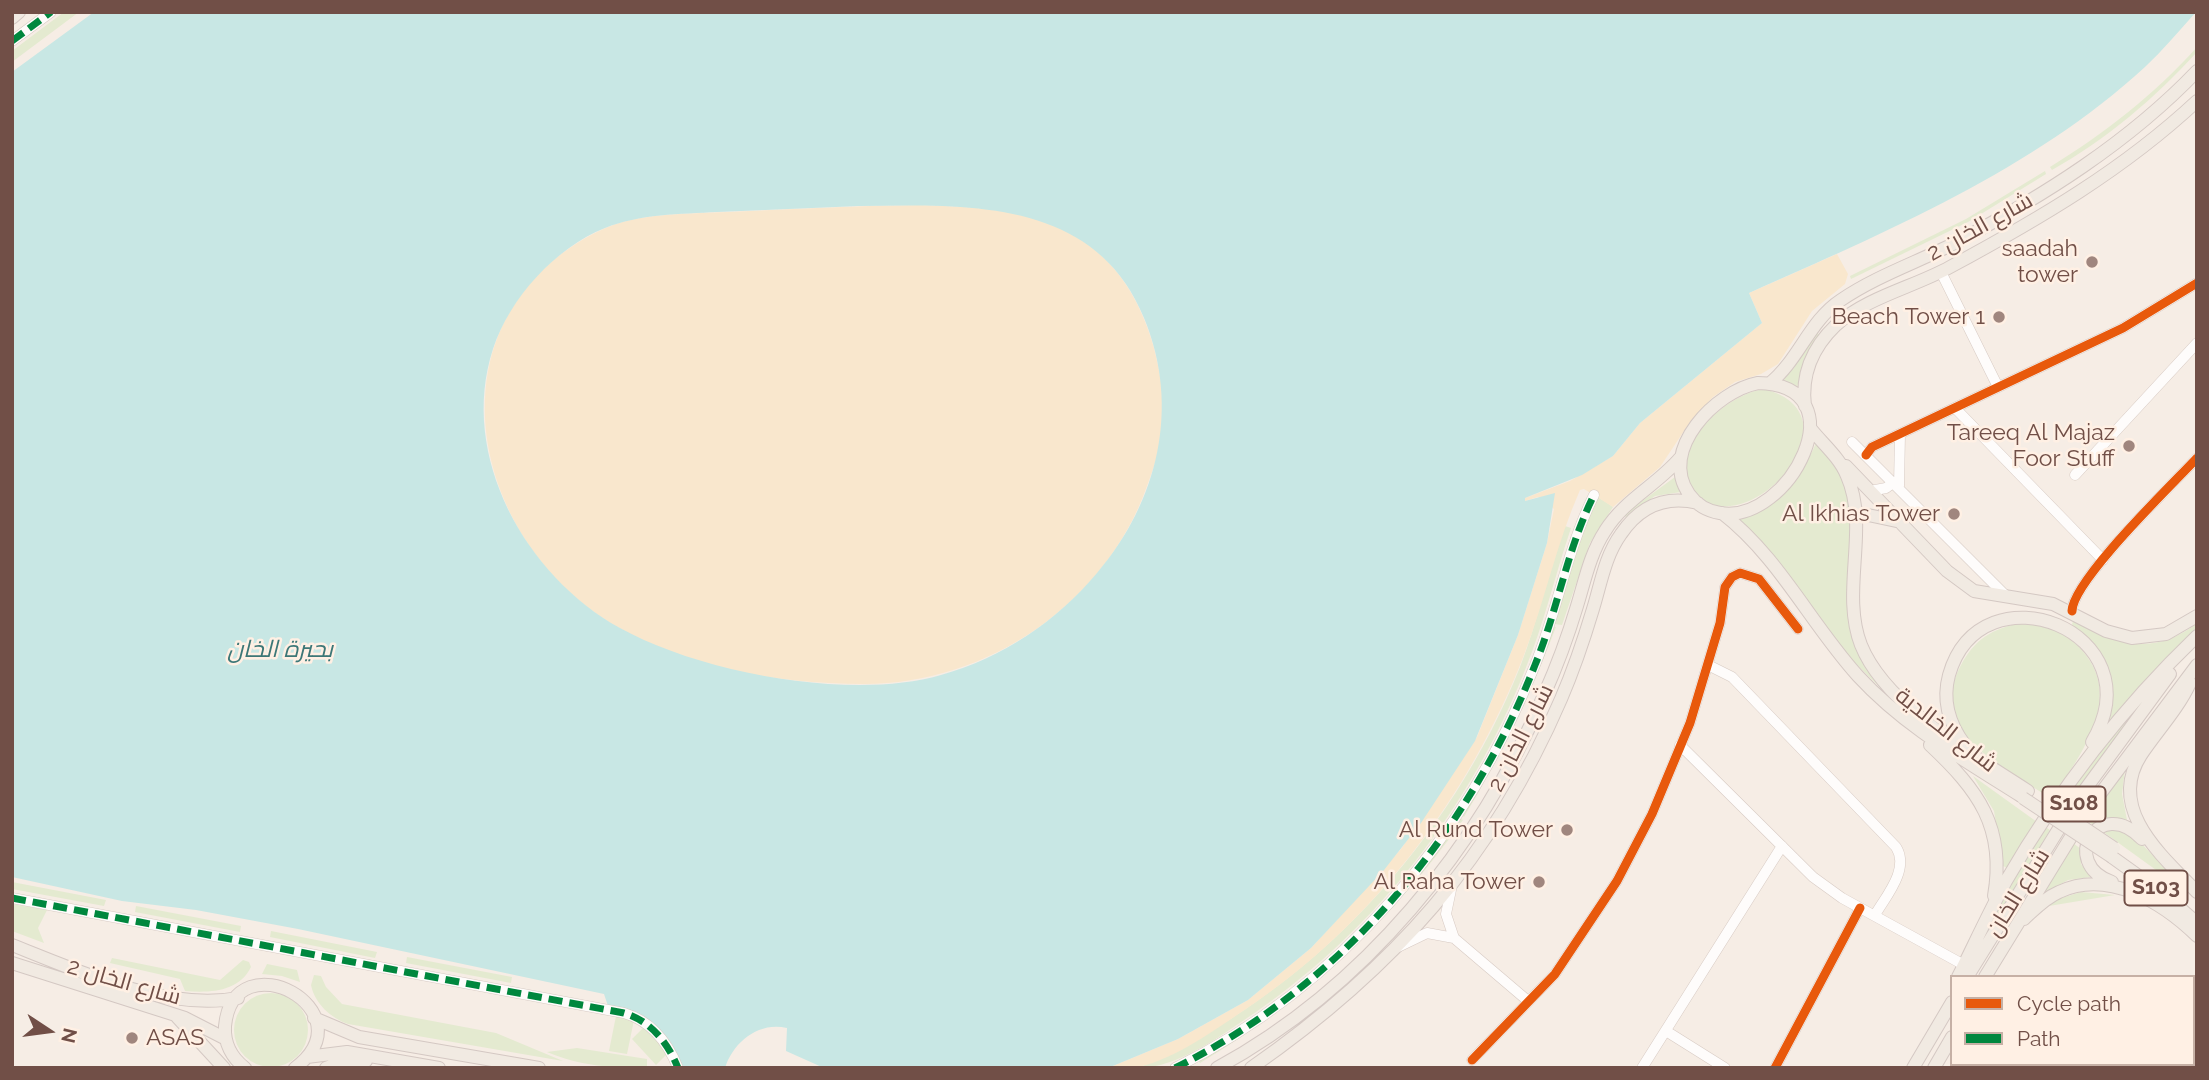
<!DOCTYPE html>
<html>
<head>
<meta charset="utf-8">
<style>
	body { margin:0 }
	#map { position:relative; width:2209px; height:1080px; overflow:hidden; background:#f6ede5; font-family:Raleway,sans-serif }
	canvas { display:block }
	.frame { position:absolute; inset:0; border:14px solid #714f47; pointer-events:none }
	.legend { position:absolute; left:1950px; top:975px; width:245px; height:91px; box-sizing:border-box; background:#fff0e4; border:2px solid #c6b0a5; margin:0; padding:9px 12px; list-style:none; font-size:21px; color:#714f47 }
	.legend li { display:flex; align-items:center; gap:14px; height:35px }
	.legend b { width:35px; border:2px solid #c6b0a5 }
	.north { position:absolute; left:14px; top:996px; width:70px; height:70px; -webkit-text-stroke:5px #fff0e4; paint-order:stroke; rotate:103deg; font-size:19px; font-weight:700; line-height:28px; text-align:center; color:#714f47 }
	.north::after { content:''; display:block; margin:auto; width:24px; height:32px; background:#714f47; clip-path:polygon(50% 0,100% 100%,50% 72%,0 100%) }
</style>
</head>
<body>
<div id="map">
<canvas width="2209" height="1080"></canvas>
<div class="frame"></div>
<ul class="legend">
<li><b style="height:9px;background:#e8590c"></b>Cycle path</li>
<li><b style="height:9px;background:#00873e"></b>Path</li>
</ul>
<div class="north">N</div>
</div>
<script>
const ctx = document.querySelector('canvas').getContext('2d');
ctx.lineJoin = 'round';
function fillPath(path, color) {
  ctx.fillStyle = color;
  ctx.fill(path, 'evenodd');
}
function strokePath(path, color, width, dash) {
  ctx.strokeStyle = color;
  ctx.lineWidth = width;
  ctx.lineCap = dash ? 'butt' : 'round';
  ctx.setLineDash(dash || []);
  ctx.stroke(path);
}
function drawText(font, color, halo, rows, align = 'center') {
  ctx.font = font + ' Raleway,Cairo,sans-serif';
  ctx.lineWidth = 5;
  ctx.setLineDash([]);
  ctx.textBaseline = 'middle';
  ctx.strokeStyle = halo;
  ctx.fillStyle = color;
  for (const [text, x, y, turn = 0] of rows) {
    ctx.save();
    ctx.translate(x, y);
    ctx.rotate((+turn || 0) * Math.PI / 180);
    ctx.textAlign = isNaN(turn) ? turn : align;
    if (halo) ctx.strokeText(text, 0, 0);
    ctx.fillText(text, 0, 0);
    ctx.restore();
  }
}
fillPath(new Path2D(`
	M64,12H79L12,62V51Z
	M2197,47V52C2155,98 2107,139 2052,170L2050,167C2105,133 2154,95 2197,47Z
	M2045,171L2046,174L1968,222L1851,279L1850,276L1966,219Z
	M1816,332L1820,335L1803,364L1797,388L1781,381L1793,369Z
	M1765,389C1864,417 1748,543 1699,496C1658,456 1724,393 1765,389Z
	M1816,443C1826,455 1838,468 1844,483C1862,532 1835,594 1854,644C1866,676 1896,700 1918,725L1848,656L1780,563L1738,518C1773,506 1802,477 1816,443Z
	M1675,477L1681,492L1655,496L1626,517L1623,515Z
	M1597,496L1613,507L1590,543L1562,625L1554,624L1573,557Z
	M1565,526L1571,528C1555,575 1544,624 1525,670C1470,808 1378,927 1256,1012C1223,1034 1179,1068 1138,1068C1311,993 1451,842 1520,667C1538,621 1547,572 1565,526Z
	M2073,620C2118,643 2152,658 2197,623V632L2113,721L2108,720C2119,682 2105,647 2072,625Z
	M2020,623C2049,626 2071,633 2088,658C2121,705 2077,759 2052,799C2006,768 1924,733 1961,665C1975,639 1992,629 2020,623Z
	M1552,627H1556C1531,693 1501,756 1464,817L1461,814Z
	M2143,701L2065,809L2059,805L2086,765Z
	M2125,769L2122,794L2127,820L2109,818L2095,826L2087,821Z
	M1973,776L2037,822L2007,868L2003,866L1994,811Z
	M1459,818L1463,820C1392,920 1306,1000 1200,1063L1198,1059L1332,966Z
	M2044,826L2050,830L1985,938L1981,936Z
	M2106,829L2130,832L2183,886L2181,888L2102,831Z
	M2073,843L2081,849V864L2091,877L2068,880L2042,895Z
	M12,882L106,900L104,906L12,889Z
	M2081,892L2115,895L2049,906L2058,899Z
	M12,904L47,910L38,928L44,943L12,931Z
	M136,906L241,926L240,932L135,912Z
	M271,931L377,952L375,958L270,937Z
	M407,957L512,977L511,983L406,963Z
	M112,958L220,980L243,960L249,962L251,967C239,992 210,993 185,991L180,979L110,963Z
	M267,964L297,970L300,982L282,976L262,974Z
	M314,975L321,976L326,987L342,1004L496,1033L563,1061L348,1024C331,1018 315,1004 311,985Z
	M234 1030a37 37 0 1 1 74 0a37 37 0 1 1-74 0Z
	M616,1016L634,1020L627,1054L609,1051Z
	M645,1026L668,1053L656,1065L632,1039Z
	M577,1048L647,1059V1068C610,1068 581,1066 547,1052Z`), '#e4ead0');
fillPath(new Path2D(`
	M918,205C974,207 1033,208 1082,240C1120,265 1142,305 1154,348C1159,369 1164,391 1164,413C1164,438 1156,462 1147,486C1106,603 988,684 864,684C774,684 669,666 594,612C461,515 435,311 599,231C637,212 688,214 729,212C792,209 855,206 918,205Z
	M1837,254L1848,274L1845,284L1812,311L1778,364L1761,374L1735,382L1713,397L1690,422L1660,467L1613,507L1584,489L1580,490C1556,544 1545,601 1524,655C1469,797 1373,924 1246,1009C1214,1030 1177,1058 1139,1067C1130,1070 1118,1068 1108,1068L1178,1039L1248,1000L1311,948L1401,849L1477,737L1518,635L1547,543L1554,509L1538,497L1525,501V498L1570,481L1613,456L1640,423L1762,323L1749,293Z`), '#f9e7cd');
fillPath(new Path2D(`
	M94,12H2196C2179,31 2163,50 2145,67C2033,170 1886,232 1749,293L1762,323L1640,423L1613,456L1582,475L1525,498V501L1555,493L1547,543L1518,635L1475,741L1421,823L1384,870L1311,948L1248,1000L1178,1039L1108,1068H824L786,1051L787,1028C759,1021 733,1042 725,1068H681L665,1037L608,1006L604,994L298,929L196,910L122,901L12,877V72ZM859,206C968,205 1095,198 1144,318C1181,407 1158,502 1097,573C1057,621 1002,658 941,675C852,701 701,673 620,628C526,576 458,456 493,349C510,298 555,248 605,228C639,214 681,214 717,212C765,210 812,208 859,206Z`), '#c8e7e4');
const minor = new Path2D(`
	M12,41L51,12
	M1941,272L1998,387
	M1956,409L2103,560
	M1852,442L2005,595
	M1866,455L1872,447L2123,328L2197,283
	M2075,475L2197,343
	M1899,486L1900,434
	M1870,491L1886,488L1894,482
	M2072,611C2073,580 2172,485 2197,458
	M1708,665L1732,677L1896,847C1910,869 1886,896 1875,915
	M1680,745L1813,877L1842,898L1964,965
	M1452,885L1446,914L1454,938
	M12,898L624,1013C651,1021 668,1043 678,1068
	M1398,947L1427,933L1454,938L1528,1001
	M1666,1031L1725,1068
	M1472,1060L1555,974L1617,881L1652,814L1690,723L1720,623L1725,587L1732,577L1740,573L1759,579L1798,629
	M2180,1064L2183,1068
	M1175,1068C1341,986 1468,836 1535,665C1558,609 1567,549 1594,495
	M1642,1068L1782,846
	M1775,1068L1860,908
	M2099,1068L2101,1064`);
const major = new Path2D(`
	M12,18L19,12
	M1758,383C1862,385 1789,525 1720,513C1707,511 1696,504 1689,494C1658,450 1716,391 1758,383Z
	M1769,384C1799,360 1809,321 1841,300C1876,276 1918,262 1955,243C2043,196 2128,143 2197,71
	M1805,406C1801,374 1813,347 1836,325C1867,297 1914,287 1950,267C2039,219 2123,170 2197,101
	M1811,429C1823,444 1840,458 1847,476C1870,528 1840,591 1861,645C1886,707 1975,756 2028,791
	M1846,466L1947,571L1974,591L2053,604L2106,631L2132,638L2166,634L2197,616
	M1854,512L1901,522
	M1722,513C1779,557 1810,623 1858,676C1905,727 1963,759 2021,796
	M2190,683C2178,709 2157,731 2141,755C2106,809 2162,856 2197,892
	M1930,745C1978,790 2006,827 1994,896
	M1965,745C1949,724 1942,701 1949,675C1981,563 2158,631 2092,742
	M2112,857L2165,895L2197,923
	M2112,882C2058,863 2099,794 2142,839
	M2024,919C2035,909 2045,898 2059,892C2108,869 2162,902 2197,936
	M12,945C78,971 167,1012 238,998
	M12,963L185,1018L226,1039
	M1958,977C1974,945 1989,912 2006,881C2058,791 2122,708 2197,636
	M1967,977L2073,806L2170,674
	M1985,977L2085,814L2197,665
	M177,1017L224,1068
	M314,1018L359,1037L539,1068
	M307,1057L347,1052L439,1068
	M245,1068C232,1058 224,1043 225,1026C234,937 371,1011 295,1068
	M326,1068L345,1061H366
	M1217,1068C1364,988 1479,848 1544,695C1557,666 1568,636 1577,606C1585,580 1590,554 1605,531C1624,500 1657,485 1680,458
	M1251,1068C1393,969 1492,859 1561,699C1574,669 1584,639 1593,609C1601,583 1605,556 1621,534C1640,506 1665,495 1698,503
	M1913,1068L1952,1002
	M1934,1068L1952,1037`);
strokePath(minor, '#d7cac3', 11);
strokePath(major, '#d4c8c3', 14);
strokePath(minor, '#fefcfb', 10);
strokePath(major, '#f1eae2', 12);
const majorBridge = new Path2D(`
	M2023,798L2112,857
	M2062,813L2114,848`);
strokePath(majorBridge, '#d4c8c3', 14, []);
strokePath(majorBridge, '#f1eae2', 12);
strokePath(new Path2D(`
	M12,41L51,12
	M12,898L624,1013C651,1021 668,1043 678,1068
	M1175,1068C1341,986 1468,836 1535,665C1558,609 1567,549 1594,495`), '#00873e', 7, [14, 7]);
strokePath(new Path2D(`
	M1866,455L1872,447L2123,328L2197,283
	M2072,611C2073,580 2172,485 2197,458
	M1472,1060L1555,974L1617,881L1652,814L1690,723L1720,623L1725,587L1732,577L1740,573L1759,579L1798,629
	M1775,1068L1860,908`), '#e8590c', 9);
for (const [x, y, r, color] of [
	[2092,262,7,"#a0867e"],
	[1999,317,7,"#a0867e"],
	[2129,446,7,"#a0867e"],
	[1954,514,7,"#a0867e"],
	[1567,830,7,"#a0867e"],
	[1539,882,7,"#a0867e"],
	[132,1038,7,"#a0867e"]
]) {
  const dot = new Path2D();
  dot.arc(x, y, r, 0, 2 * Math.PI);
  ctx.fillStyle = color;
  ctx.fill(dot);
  strokePath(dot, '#fff0e4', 2.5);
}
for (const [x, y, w] of [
	[2074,804,63],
	[2156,888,63]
]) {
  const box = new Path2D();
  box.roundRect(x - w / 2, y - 17.5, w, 35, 5);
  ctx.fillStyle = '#fff0e4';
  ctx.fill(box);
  strokePath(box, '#714f47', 2);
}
drawText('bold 21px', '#714f47', null, [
	["S108",2074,804],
	["S103",2156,888]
]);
drawText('23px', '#714f47', '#fff0e4', [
	["شارع الخان 2",1980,227,-29],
	["شارع الخالدية",1946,730,38],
	["شارع الخان 2",1521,738,-63],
	["شارع الخان",2018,893,-58],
	["شارع الخان 2",124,982,16]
]);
drawText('23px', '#714f47', '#fff0e4', [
	["saadah",2078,249],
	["tower",2078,275],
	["Beach Tower 1",1985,317],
	["Tareeq Al Majaz",2115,433],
	["Foor Stuff",2115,459],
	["Al Ikhias Tower",1940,514],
	["Al Rund Tower",1553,830],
	["Al Raha Tower",1525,882],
	["ASAS",146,1038,"left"]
], 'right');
drawText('italic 24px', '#3c7777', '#fff0e4', [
	["بحيرة الخان",280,650]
]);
</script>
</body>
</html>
